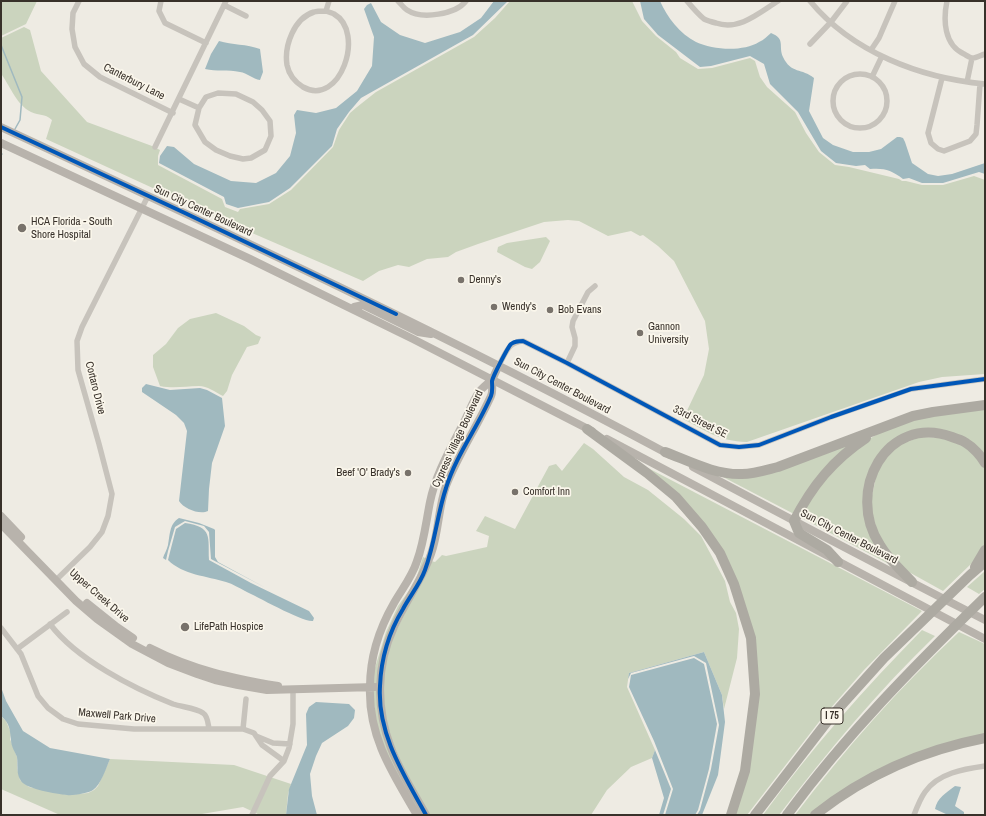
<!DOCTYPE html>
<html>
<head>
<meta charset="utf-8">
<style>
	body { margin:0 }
	#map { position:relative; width:986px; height:816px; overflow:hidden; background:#eeebe3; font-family:"Archivo Narrow",sans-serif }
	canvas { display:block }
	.frame { position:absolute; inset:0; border:2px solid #38312a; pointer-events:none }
</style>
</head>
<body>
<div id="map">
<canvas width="986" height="816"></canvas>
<div class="frame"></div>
</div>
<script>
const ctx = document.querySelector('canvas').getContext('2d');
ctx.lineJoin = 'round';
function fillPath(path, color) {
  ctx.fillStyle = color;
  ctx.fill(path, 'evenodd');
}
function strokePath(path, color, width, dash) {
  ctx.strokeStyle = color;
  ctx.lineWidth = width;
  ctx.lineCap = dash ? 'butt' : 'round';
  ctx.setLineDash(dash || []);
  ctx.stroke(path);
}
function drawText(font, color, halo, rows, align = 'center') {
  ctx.font = font + ' "Archivo Narrow",sans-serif';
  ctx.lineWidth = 3.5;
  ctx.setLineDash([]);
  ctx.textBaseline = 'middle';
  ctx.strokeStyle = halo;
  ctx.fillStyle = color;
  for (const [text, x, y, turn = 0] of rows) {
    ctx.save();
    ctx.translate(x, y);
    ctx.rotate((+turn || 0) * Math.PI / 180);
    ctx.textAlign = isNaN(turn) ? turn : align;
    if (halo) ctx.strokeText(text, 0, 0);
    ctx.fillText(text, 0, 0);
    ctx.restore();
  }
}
fillPath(new Path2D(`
	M1,1H37L26,24L1,36Z
	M510,1H632L642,21L656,36L676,52L680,58L698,69L712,68L750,58L755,61L760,77L767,87L795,112L806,133L819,152L835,165L849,167L899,179L902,181H906L922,185H943L974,176L985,180V374L942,377L919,382L747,442C718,441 707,431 683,419L704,375L709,349L705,321L674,261L658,246L643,235L640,236L631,231L608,236L579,221L568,220L544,222L478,244L456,252L448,257L427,259L409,267L398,265L379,271L363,281L229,223L46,139L52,120C44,113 40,116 31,112C17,105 11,88 2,75H1V38L24,27L30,30L41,71L87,122L152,146L160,150L158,156V165L222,199L225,207L238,212L240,209L269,204L291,190L333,147L339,130L350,113L357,107L376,92L474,37L495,18Z
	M546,237L550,241L540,262L532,269L525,267L497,252L498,247L507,243Z
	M216,313L244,326L256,335L261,337L258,344L247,347L232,375L227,391L223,396C215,392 207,386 199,386C185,386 175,389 160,386L153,367V355L166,344L178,328L190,319Z
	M985,408V455L939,431L885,449L865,501L889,564L798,516L814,490L858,446L884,430L905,421Z
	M921,437L948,438L969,449L985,467V545L972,563L943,591L907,571L880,541L870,505L879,463L901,444Z
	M858,439L794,514L723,477L733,476Z
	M584,443L593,449L624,477L648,490L684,519L701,536L725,581L730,602L736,613L739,629L737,658L724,709L722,695L704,652L629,673L627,687L655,750L652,758L631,767L607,790L591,815H429L401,765L386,724L382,687L389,645L431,561L435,562L442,555L446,556L487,547L489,536L476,531L485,516L515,529L549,466L556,464L562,471Z
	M645,468H648L922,611L864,670L822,718L747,815H734L756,674L728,565Z
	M423,557L427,559C419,578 408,593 399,611C387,634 380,658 377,685H372L373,674L386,632L398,606L415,582Z
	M985,571V589L979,594L967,587Z
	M922,630L935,636C878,691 827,752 779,815H763C811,749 865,688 922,630Z
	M959,632L985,644V736L940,747L812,815H795C845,749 899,688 959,632Z
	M372,690H377L378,709L424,815H420L394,771L377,728Z
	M1,716L6,721L11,733L10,739L17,757V768L20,780L29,787L68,795L88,793L94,790L98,786L110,759L234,765L291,784L288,794L286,815H260L243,807L196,815H60L1,789Z`), '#cbd4be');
fillPath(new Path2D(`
	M494,1H508L473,35L361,98L349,112L337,129L332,146L290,188L269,202L238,208L226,204L224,197L159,163L160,156L167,146L174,147L194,164L231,181L256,183L276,173L290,156L296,133L294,115L297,110L316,113L336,108L357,91L372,66L374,37L364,9L367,5L371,3L381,22L400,35L425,43L460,32L481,18Z
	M640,1H660C667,17 680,34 696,42C713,50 743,52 759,42C764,40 767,36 771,33C786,39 778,46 783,57C791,74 802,68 814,78L809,111L823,138L833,145L853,152H869L881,149L897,137H900L903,138L905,142L912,163L928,174L938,176L952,174L985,163V174L979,172L943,183H922L909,178L903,179C891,170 885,168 870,169L865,165L856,166L836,163L821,151L798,112L770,84L764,64L750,56L711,66L700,67L658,35L644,19Z
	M219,41C232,45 247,44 260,49L263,72L260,80C253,79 247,73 240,72C228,69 216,72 205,69L211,54Z
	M146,384L170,390L200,388L207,390L222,398L225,426L212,463L209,489L208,511C200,515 184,509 179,501L187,431L184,423L176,415L142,392V388Z
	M179,518L199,523L214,529L215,530V557L218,562L266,588L211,559L209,532L204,526L185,521L175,527L168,551L166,560L163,558C164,554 167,550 168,545C170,536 169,524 179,518Z
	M185,523C213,527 208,537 209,560L251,583L309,611L314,618L313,621C304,623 256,596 245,591C239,588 233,584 226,582C207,576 183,575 168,560L170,552L176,529Z
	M704,652L722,695L725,722L718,775L702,815H697L700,810L711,769L719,725L706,663L694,656L631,673L628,679L629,673Z
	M694,658L704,664L717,724L709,769L698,810L695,815H665L673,789L654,741L629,687L631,675Z
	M1,687L6,701L23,731L50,748L110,759C106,768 101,785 93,790C89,793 72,796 67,795C57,794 26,789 21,781C16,774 18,765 17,757C15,752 11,746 11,740C10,731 10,723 1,716Z
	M316,702L349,704L355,710L354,718L348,726L322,743L316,756L310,774L312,796L317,815H286L289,789L307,745L306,714L309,707Z
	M655,750L671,789L663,815H659L664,798L652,758Z
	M955,786L961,787L955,806L964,812V815H948L935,809C937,798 946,793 955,786Z`), '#a0b9bf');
strokePath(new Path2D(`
	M1,45L22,97L20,120L15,129
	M1,155L2,154`), '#a0b9bf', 1.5);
strokePath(new Path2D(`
	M79,1L73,13L72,29L75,47L84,64L100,77L173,113
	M161,1L159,11L165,23L206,43
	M398,1C401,4 404,8 407,10C422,20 456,14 466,1
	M687,1C692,7 698,14 704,19C708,21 712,22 716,23C739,31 759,13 778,1
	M810,1C852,52 920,78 985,84
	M947,1C943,20 944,45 964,54C966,55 970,58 973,58C976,58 981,55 985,54
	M224,5L246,16
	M326,11C329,12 332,13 334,14C366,32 340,108 303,87C295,82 289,75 287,65C284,46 294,18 314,12C317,11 322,11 326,11Z
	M326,11L329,1
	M810,44L831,22L847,1
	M871,50L879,38L895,1
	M833 101a27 27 0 1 1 54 0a27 27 0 1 1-54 0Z
	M872,77L882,56
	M942,78L928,133L931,143L938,149L944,151L970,141L976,134L977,125L980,84
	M967,82L972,58
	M218,93L236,94L253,102L262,110L270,121L271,136L265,150L251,158L243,159L230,156L216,150L205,142L195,125L199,108L206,97Z
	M179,99L199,108
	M155,147L226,1
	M567,363L575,346V338L572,327L573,321L588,292L595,286
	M499,365C506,353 508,342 523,341L567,363L720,445L739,447L759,445L831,417L911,389L985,379
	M56,580L90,547L102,532L108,516L112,494L99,444L78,370L77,341L82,327L148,196
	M50,624C76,659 133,688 173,704C182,707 196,708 203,713C208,716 208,724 209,729
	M1,628L21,654L38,696L48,708L63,719L78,724L134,729H243L254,733L262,745L284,761
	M17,649L67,612
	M243,729L246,699
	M256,736L273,743L290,744
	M252,815L270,776L284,761L289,748L293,724V689
	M914,815C917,807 920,799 925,792C938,773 964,769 985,766`), '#c7c3bc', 5.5);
strokePath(new Path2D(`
	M1,127C226,232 451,337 670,455
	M1,143L250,259L413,339L592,431
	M352,309L354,307L363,305L418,332L431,334
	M607,439L985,639
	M693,467C790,519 887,570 985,620
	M1,516L21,537
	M1,524L76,601L97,619L132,644L168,663L197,674L215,680L238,685L267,690L375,687
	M87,603L117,627L133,638
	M150,648C193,670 232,678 278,686
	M417,815C393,774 368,737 370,687C370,657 379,629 394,603C402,589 412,577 417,561C424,542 426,522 430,502C436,473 451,448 464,422C469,412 473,401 479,392C483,387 487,384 492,380
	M426,815C414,793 400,772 391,748C376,709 376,665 394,627C405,602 422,580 431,554C439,532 438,508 446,486C458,455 477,427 491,396C493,392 492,387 492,382C493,376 497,370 499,365`), '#b8b3ac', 8);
strokePath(new Path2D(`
	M587,429L647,473L676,497L702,527L720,553L734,584L751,638L755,694L745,771L731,815
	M665,452C689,461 715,475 742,474C754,474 766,470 778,467L913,416L933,412L985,405
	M838,562L827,550L799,533L794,521C812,486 833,460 866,438
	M975,567L985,550
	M912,582C901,570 888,559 880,545C845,492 886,413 952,437C957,439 963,440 966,443C973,447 981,456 985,463
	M755,815L830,718L884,658L970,575L985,562
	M787,815C846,735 914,666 985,597
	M815,815C864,776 923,750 985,738`), '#adaaa2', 10);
strokePath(new Path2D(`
	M1,127L187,214L396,314
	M426,815C404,775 377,734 380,686C381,660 389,632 403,609C410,596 420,584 425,570C435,543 437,515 446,488C456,455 478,427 491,396C493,391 492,386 492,381C493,376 508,347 511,344C515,341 518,341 523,341L567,363L720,445L739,447L759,445L831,417L911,389L985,379`), '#0057b8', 4);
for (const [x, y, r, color] of [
	[22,228,5,"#78726b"],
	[461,280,4,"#78726b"],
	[494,307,4,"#78726b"],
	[550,310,4,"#78726b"],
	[640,333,4,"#78726b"],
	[408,473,4,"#78726b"],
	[515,492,4,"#78726b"],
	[185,627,5,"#78726b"]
]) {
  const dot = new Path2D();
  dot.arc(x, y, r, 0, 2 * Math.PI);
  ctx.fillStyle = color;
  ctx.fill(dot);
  strokePath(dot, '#faf6eb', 1.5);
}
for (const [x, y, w] of [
	[832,716,22]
]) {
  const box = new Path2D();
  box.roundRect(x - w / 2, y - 8, w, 16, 3);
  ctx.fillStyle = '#faf6eb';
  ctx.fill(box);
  strokePath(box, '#38312a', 1);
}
drawText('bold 10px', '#38312a', null, [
	["I 75",832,716]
]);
drawText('11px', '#38312a', '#faf6eb', [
	["Canterbury Lane",134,82,27],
	["Sun City Center Boulevard",203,211,25],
	["Sun City Center Boulevard",562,386,28],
	["Cortaro Drive",95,388,76],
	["33rd Street SE",700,422,27],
	["Cypress Village Boulevard",458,439,-65],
	["Sun City Center Boulevard",849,537,27],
	["Upper Creek Drive",99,596,41],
	["Maxwell Park Drive",117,716,5]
]);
drawText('11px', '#38312a', '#faf6eb', [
	["HCA Florida - South",31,222],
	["Shore Hospital",31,235],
	["Denny's",469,280],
	["Wendy's",502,307],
	["Bob Evans",558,310],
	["Gannon",648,327],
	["University",648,340],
	["Beef 'O' Brady's",400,473,"right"],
	["Comfort Inn",523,492],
	["LifePath Hospice",194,627]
], 'left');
</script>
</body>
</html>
